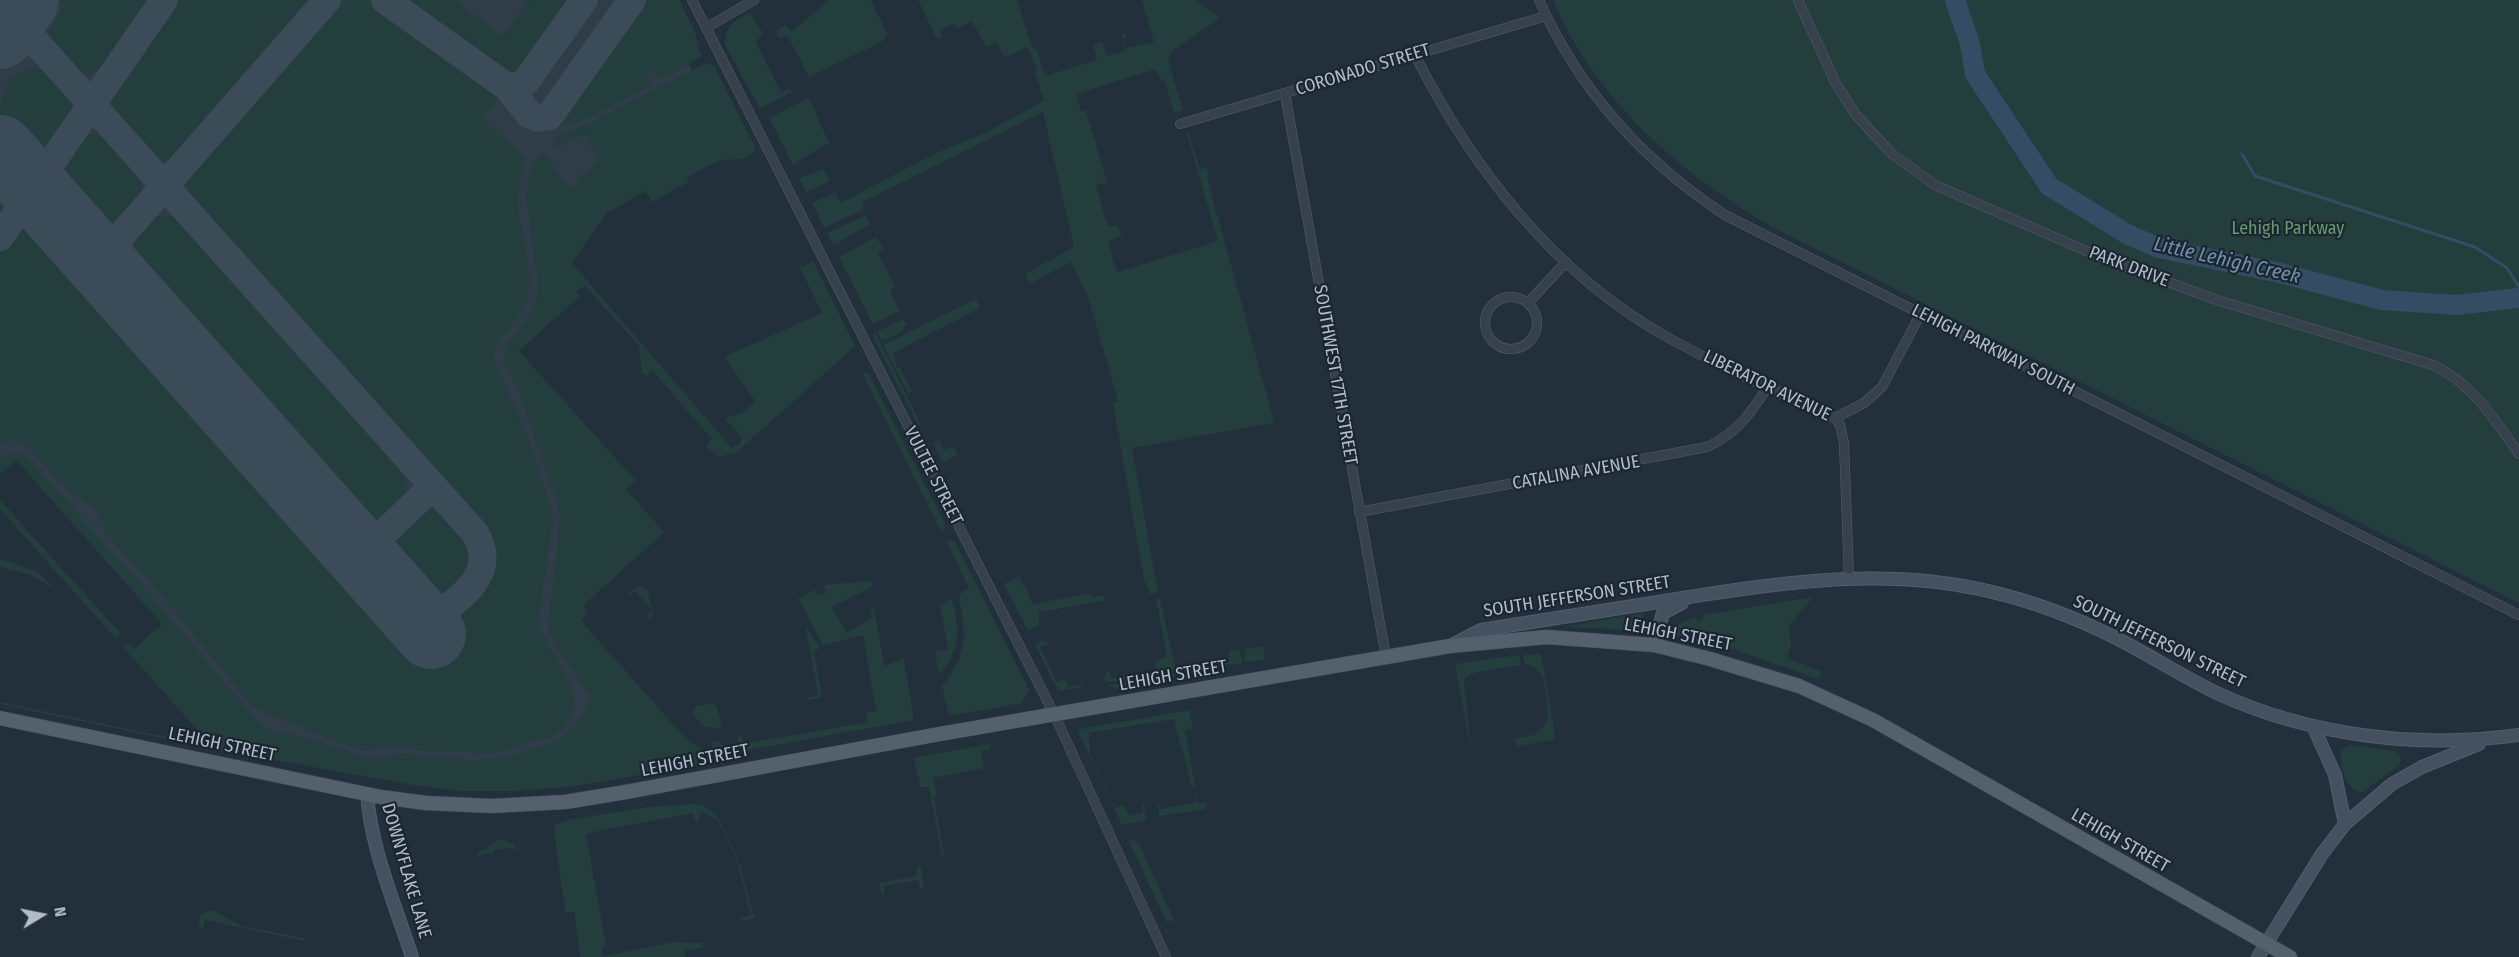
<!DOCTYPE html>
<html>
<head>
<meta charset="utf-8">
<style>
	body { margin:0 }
	#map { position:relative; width:2519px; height:957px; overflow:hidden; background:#22303c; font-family:"Fira Sans Condensed",sans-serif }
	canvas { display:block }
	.north { position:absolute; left:12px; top:885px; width:60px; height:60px; -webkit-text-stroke:4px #1b2631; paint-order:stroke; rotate:80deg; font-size:16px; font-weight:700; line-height:24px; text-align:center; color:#b1bcc8 }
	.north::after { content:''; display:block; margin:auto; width:21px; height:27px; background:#b1bcc8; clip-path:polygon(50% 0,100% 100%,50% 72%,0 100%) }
</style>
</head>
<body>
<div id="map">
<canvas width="2519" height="957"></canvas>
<div class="north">N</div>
</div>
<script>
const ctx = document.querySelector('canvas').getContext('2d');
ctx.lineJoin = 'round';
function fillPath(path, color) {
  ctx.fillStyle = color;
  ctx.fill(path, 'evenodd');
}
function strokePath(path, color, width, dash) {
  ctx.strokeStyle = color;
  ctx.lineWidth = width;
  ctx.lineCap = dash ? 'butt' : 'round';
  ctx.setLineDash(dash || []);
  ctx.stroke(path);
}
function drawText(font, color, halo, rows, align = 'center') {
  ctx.font = font + ' "Fira Sans Condensed",sans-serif';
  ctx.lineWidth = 4.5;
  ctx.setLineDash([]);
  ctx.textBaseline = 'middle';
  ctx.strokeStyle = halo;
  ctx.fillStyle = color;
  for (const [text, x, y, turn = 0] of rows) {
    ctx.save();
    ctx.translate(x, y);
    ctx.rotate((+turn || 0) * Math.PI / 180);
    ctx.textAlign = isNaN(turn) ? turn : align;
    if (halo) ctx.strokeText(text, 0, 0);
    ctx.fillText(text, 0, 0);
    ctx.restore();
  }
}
fillPath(new Path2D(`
	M0,0H672L687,60L694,75L507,357L664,532L564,621L695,756L508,782L199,731L167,625L17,456L0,471Z`), '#2f3d49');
fillPath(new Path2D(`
	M58,0H154L107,66L89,74C70,70 50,53 49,32L65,5Z
	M175,0H314L177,158C171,160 164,162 158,160C143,155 111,116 110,101L117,82Z
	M339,0H371L502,93L482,118L525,160C523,174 518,186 518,201C519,232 534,264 528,296C523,322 495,333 494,360L528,438L552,511L551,533L538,623C548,652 575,678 575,709L564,727L551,737L494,753L426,751L401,746L363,750L341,743L253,707L164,598L104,531V524L95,509L72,493L21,441H8L0,445V250L19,226C34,221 43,224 53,235L419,644C431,635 443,623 455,613C482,589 507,568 483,530L187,199L188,175Z
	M395,0H458L462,6L503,36L530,0H578C566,18 537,71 518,76C512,78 506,76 500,74Z
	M638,0H680C684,12 688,16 693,27C698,37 696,47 703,55L661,80L652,71L646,76L652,84C634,94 567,137 552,121Z
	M829,0H871L888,35L881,42L809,77L787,35L779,39L776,32L785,25L792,32Z
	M918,0H1017L1032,47L1037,50L1045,76L1097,60L1093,44L1102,42L1107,56L1125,51L1121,36L1124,33L1127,36L1123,40L1126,48L1154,42L1142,0H1195L1220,18L1172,51L1168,60L1183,110L1174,113L1165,81L1162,82L1156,69L1076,94L1081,111H1086L1107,182L1096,186L1108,227L1117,225L1122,236L1108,241L1117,272L1218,241L1187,134L1189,133L1200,169L1207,168L1209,185L1273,418V423L1132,448L1158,593L1150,594L1144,580L1113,403L1118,401L1088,297L1071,262L1031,283L1025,274L1074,247L1043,112L862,202L863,210L824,228L812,203L835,192L841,203L932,155L983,134L1044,101L1035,71L1037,69L1027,47L1011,55L1004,56L996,42L986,47L972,21L957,29L954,24L940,30L942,36L937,39Z
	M1553,0H2519V603L1776,229C1682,175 1597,103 1553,0Z
	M750,13L763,33L756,42L781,92L789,89L791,92L760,109L725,45C724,26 735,20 750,13Z
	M706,63L714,66L756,148C748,164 736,158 722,160C711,162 698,172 687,177L689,182L651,202L646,191L609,212V210L572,263L732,448L739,444L743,438L724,418C738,415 746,412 755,401L724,357L822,313L800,268L813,261L855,346L737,452L719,457L706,446L712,439L653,371L647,376L642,373L639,346L585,286L576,292L580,296L519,351L636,481L625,489L664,532L584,605L588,612L581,621L689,742L703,749L712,750V741L720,742L723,746L721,755L697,760L698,763L718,760L712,762L652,773H633L646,774L569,787L511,791H461L413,785L202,747V735L123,647L128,643L134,649L162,624L16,460L0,474V456L17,452L27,457L176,624L228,688L264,727L275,733L301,736L370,759L400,754L473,760L501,759L548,745L565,735L586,713L590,696L556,646L548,630L560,519L558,505L519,391L503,361L506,346L531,313L537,298V275L526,193L532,167L542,151L568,188L579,186L577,179L599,161L585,134L558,147L552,140L590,123Z
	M36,69C56,74 73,93 73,113C63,134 52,148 28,149L0,120C0,95 7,71 36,69Z
	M809,98L829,143L793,165L769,118Z
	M89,135L105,136L140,173L142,195L123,219L108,224L90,220L63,190L58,180L59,166L77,140Z
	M824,169L830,181L806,192L799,178Z
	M0,176C14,191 12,204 0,220Z
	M866,215L871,224L834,245L827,233Z
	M156,216H175L180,220L387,451C392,464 406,474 405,488C405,496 400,504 395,509C373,531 354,512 336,497L132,269C124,245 137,229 156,216Z
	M876,237L884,249L878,253L895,287L890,291L900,311L873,324L839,257Z
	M976,299L980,308L893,353L897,367L900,368L912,391L908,393L883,345Z
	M903,320L907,324L900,333L882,341L877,331Z
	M875,333L921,425H918L873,336Z
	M862,372L869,374L944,522L945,528L941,532Z
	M939,440L944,450L953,446L957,455L943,462L933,443Z
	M0,500L121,634L116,639L0,509Z
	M429,507C441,508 447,518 454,526C461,535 470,543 473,553C478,572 450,598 432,595C416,592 392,565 386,550L390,542Z
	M950,540L955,542L1029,690L1021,703L956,715H949L942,686C968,655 966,636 959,597L960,594L969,588L946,541Z
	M0,559L37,571L55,589L30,575L0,567Z
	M1020,576L1023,585L1025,584L1032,604L1090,594L1091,597L1103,596L1106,600L1039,612V625L1028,631L1004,584Z
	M870,581L874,586L832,607L847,633L873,618L870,609L874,607L884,666L904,659L914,720L743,751L738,745V736L743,737L744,744L867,722L866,713L876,711L863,635L823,645L798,598L815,590L818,595L826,592L824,585Z
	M642,586L648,590L653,614L649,619L646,616L652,610L635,591L628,597L627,595L635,588Z
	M1813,597L1789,626L1791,645L1787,658L1821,671L1820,677L1815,678L1736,650L1677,636V625L1696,617L1698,621L1703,619L1702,615Z
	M951,598C961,625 960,654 939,675L935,652L948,649L940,605Z
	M1156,599H1160L1176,670L1105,683L1104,676L1108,669L1112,678L1157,670L1156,660L1167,657Z
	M1642,613L1643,619L1633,630L1562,627Z
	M805,624L820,648L814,651L822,697L808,700L806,698L818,695Z
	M1042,640L1048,644L1040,647L1057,682L1065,679L1068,687L1081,684L1082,687L1059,691L1057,688L1035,645Z
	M1263,646L1265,659L1245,662V649Z
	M1229,650H1239L1243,663L1187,670L1229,662Z
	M1541,654L1555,732L1553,740L1517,746L1515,738L1535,735L1547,722C1549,705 1547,664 1525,664L1523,655Z
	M1519,655L1521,665L1474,673L1466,677L1464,684L1472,755L1455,664Z
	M1176,673L1170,680L1118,689L1107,685Z
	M0,702L180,740V742L0,704Z
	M711,703L716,705L722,724L720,728L704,727L693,715L694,707Z
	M1189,710L1193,728L1185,731L1195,786H1191C1188,763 1178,742 1174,719L1089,733L1090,755L1115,808L1124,805L1128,816L1143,813L1142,803L1144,804L1146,820L1122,825L1078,732L1081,729Z
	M989,744L990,749L981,751L984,768L933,778L937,796L934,797L944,856L942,857L929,787H920L914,758Z
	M2350,745L2395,751L2401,757L2400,764L2363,792C2347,794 2336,760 2343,749Z
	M1195,790L1198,803L1207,802L1206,809L1159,816L1157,800L1161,809L1196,802Z
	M696,804C727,805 747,888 753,914H756L754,918L742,921V918L751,915C745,889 733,840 717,821C712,816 706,814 700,812L698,823L695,822L693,813L594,832L586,834L606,946L602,947L603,956L674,942L702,943L703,947L684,951L685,957H580L574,912H565L554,830L556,824L567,820L648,807Z
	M498,839L515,844L516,851L512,848L494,850V853L477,856L479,850L484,851Z
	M1135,840L1139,844L1174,920L1166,922L1164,917L1129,841Z
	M917,866L921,867L924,888H920L918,880L883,886L885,893L882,896L879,883L917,876Z
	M208,911H215L241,926L304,938V941L205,920L203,929L198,924L200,916Z`), '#243d3d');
strokePath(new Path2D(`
	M2242,154L2255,176L2475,247L2507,268L2519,287`), '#354d64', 3);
strokePath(new Path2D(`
	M1955,0L1970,44L1975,74L2049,186L2127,234L2159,248L2280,273L2382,300L2456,305L2519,298`), '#354d64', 20);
strokePath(new Path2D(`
	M385,0L507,87L530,115L537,118L549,116L554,110L632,0
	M0,2L475,533C501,578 454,600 425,626
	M507,87L521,85L527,80L584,0
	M0,237L164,0
	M99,261L327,0
	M361,555L433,486`), '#3c4b58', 28);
strokePath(new Path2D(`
	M0,34L24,0
	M0,150L431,634`), '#3c4b58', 70);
const street = new Path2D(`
	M692,0L1054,714L1166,957
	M1539,0C1579,90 1643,161 1725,215L2519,615
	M1798,0L1835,82L1856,115L1892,154L1935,185L2100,257L2217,300L2433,365C2473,384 2494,419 2519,454
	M706,28L754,0
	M1415,55C1472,168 1554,274 1667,337C1721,367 1779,393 1835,418L1840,425L1844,443L1849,578
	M1285,94L1386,657
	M1180,124L1546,16
	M1485 323a26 26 0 1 1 52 0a26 26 0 1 1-52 0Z
	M1528,303L1566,262
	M1835,418L1864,403L1882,387L1921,313
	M1359,512L1707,447C1736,434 1750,414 1767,388`);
const secondary = new Path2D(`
	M1654,645L1663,613L1682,603
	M1450,646L1481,630C1549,619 1616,609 1683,598C1785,582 1886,567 1988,591C2032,601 2074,617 2114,637C2150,655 2183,677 2219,694C2311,736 2419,749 2519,735
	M2313,726L2335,775L2345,824
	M367,794C371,849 395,904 412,957
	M2258,957L2322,854L2345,824L2392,784L2422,767L2479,744`);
const primary = new Path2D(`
	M0,718L381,797L426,803L492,806L565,802L626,792L934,735L1450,646L1547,637L1654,645L1710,659L1799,686L1873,720L2290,957`);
strokePath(street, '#545f6a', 10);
strokePath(secondary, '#545f6a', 14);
strokePath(primary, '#424d58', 15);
strokePath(street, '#36414c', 9);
strokePath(secondary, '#435160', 12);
strokePath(primary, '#53616d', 14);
drawText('18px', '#b1bcc8', '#1b2631', [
	["CORONADO STREET",1363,70,-17],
	["PARK DRIVE",2129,267,21],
	["LEHIGH PARKWAY SOUTH",1993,350,27],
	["SOUTHWEST 17TH STREET",1335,375,80],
	["LIBERATOR AVENUE",1767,386,26],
	["CATALINA AVENUE",1576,473,-10],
	["VULTEE STREET",933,476,63],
	["SOUTH JEFFERSON STREET",1577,597,-9],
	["LEHIGH STREET",1678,635,11],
	["SOUTH JEFFERSON STREET",2159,642,26],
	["LEHIGH STREET",1173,676,-10],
	["LEHIGH STREET",222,745,12],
	["LEHIGH STREET",695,761,-11],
	["LEHIGH STREET",2120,841,30],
	["DOWNYFLAKE LANE",406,871,74]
]);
drawText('18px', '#679a6d', '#1b2631', [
	["Lehigh Parkway",2288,229]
]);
drawText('italic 20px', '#7090ad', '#1b2631', [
	["Little Lehigh Creek",2227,261,13]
]);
</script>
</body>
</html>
